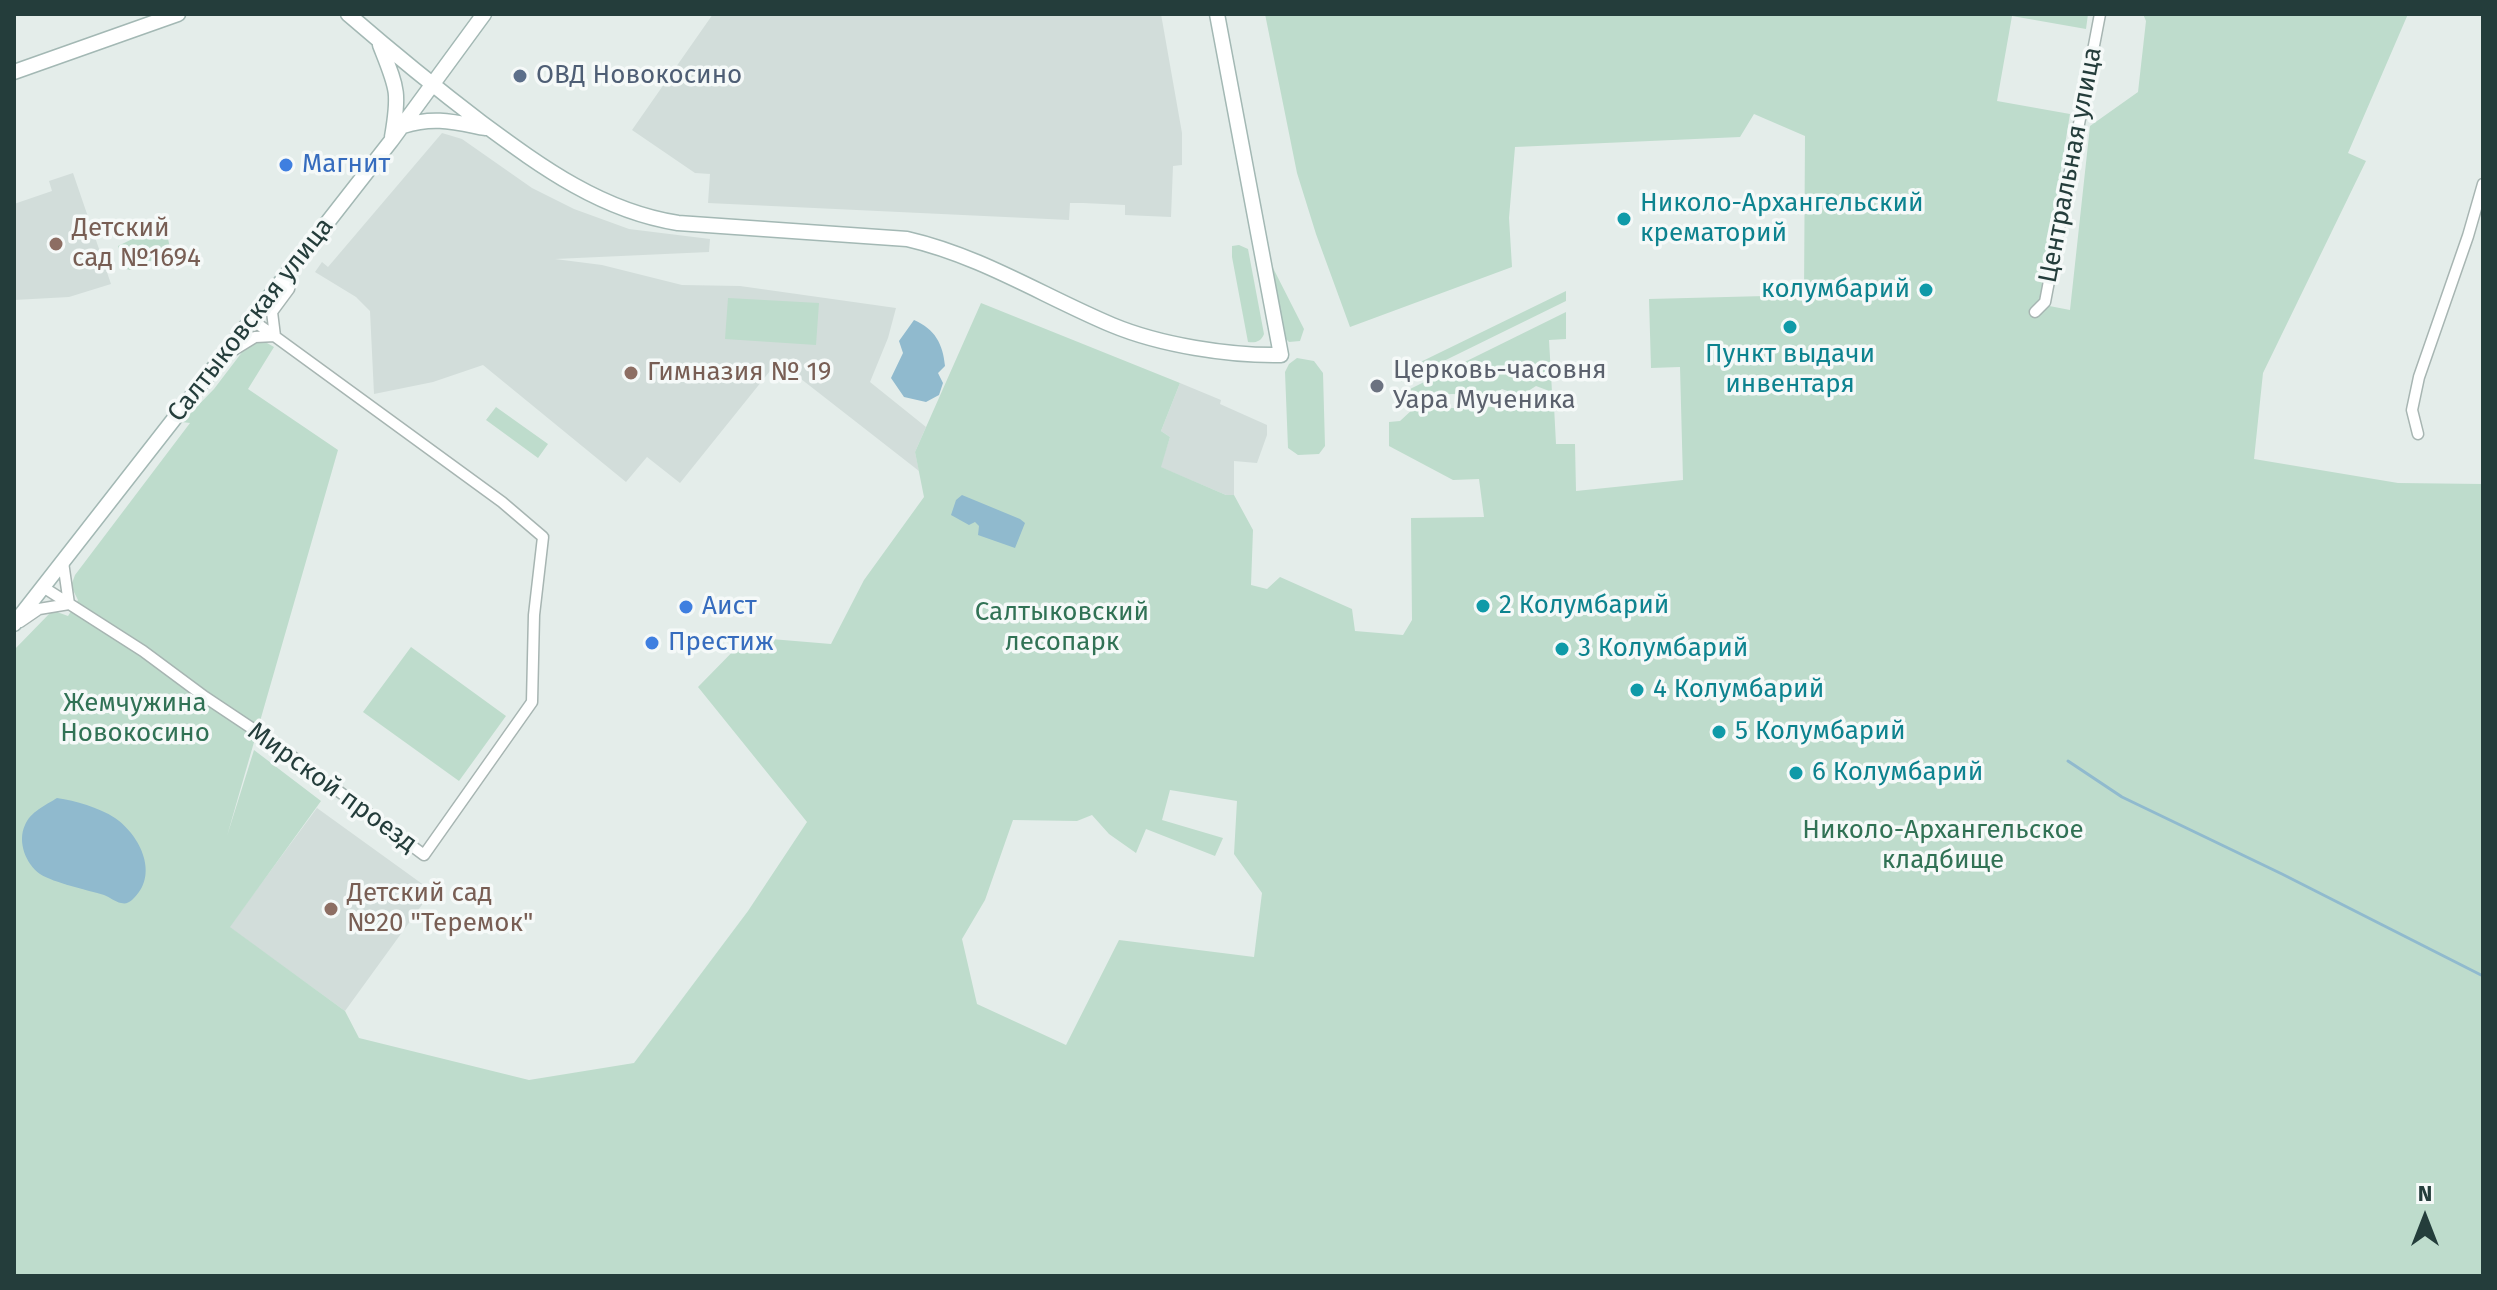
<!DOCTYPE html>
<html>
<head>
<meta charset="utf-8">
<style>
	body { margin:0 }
	#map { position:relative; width:2497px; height:1290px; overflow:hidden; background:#e4edea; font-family:"Fira Sans",sans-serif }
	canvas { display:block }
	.frame { position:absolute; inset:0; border:16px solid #243d3b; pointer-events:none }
	.north { position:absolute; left:2385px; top:1178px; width:80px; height:80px; -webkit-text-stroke:6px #f5f9f8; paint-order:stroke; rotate:0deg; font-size:22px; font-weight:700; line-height:32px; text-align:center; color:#243d3b }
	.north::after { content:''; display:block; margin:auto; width:28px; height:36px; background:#243d3b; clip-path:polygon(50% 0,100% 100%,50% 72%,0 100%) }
</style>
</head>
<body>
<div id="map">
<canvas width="2497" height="1290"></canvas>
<div class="frame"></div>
<div class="north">N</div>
</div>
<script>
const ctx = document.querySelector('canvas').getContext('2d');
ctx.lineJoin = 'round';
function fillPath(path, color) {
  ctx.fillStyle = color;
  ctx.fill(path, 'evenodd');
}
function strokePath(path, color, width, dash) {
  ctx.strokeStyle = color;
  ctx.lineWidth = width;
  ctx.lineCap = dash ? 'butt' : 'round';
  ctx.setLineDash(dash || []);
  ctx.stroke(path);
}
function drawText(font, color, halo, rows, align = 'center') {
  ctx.font = font + ' "Fira Sans",sans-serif';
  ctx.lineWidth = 7;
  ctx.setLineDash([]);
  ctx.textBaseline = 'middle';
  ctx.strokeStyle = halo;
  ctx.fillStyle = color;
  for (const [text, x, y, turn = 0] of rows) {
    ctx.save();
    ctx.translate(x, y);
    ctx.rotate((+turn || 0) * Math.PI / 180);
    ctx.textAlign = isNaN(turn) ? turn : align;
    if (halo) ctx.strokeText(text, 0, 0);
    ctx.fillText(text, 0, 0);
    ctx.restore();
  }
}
fillPath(new Path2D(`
	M713,14H1161L1182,133V165L1173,166L1171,217L1125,215V205L1083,203H1070L1069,220L708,203L710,174L695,173L632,130Z
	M442,133L462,139L532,188L574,209L629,229L710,239L709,252L555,259L602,265L682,285L740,286L896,308L888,338L870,382L926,427L915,452L919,471L778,361L680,483L647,457L626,482L483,365L433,382L374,394L370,311L356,297L315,272L322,262L328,267Z
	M73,173L111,284L69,297L14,300V204L52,191L49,181Z
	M1180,383L1221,400L1220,404L1267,425V435L1257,463L1234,461V495H1226L1160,467L1170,437L1161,431Z
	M317,808L432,891L345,1011L229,927Z`), '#d2ddda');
fillPath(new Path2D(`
	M1265,14H2088L2086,29L2012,16L1997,101L2070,114L2039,304L2070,310L2090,126L2138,92L2146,21L2143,14H2408L2348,153L2366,161L2263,373L2254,459L2398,483L2483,484V1276H14V650L50,613L57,612L68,616L78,600L71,586L75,575L190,423L182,422L214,389L249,343L260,339L274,347L248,389L338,450L227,836L254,750L321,801L230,927L345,1011L359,1038L529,1080L634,1063L748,911L807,822L698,687L747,637L831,644L864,580L924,497L915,452L981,303L1180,383L1161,431L1170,437L1161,467L1226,495H1234L1253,530L1251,585L1267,589L1280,577L1352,609L1355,631L1403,635L1412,620L1411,518L1484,517L1479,479L1453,480L1389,446V422L1400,421L1413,409L1495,407L1508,411C1518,404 1523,409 1534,411C1541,412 1546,407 1554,406L1556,444H1575L1576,491L1683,480L1680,367L1651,368L1649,299L1804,295L1805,136L1754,114L1740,137L1515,147L1509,218L1512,267L1350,327L1316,234L1297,173ZM1170,790L1237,801L1234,854L1262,893L1254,957L1119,940L1066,1045L977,1004L962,939L985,900L1013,820L1077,821L1092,815L1109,834L1136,853L1146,829L1215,856L1223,838L1162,820Z
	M157,227L166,230L171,252L130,270L126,269L118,246Z
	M1239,245L1248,249L1264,334C1261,342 1255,343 1248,342L1232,257V246Z
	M1272,266L1304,329L1300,341L1289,342L1284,337L1270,267Z
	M1566,291V301L1401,382L1398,373Z
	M728,298L819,303L816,345L725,339Z
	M1566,312V339L1549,340L1552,392L1536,386L1525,393H1513L1502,389L1496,393L1411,395L1408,390Z
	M1297,358L1314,361L1323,373L1325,446L1319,454L1298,455L1288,448L1285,372L1289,364Z
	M496,407L548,444L538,458L486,420Z
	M411,647L506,716L459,781L363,712Z`), '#bedccc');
fillPath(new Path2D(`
	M914,320C935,329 943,344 945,366L938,373L943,383L939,395L926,402L904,397L891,378L903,353L899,341Z
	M962,495L1020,519L1025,523L1015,548L978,535L979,526L975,522L969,525L951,515L956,500Z
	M57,798C76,801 98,807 115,818C141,836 160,876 132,900C128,903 126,904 121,903C115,902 110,897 104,895C88,890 54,883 40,874C26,864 17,842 25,825C30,812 46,805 57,798Z`), '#90bace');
strokePath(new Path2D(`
	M2068,761L2122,797L2282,874L2483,976`), '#90bace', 3);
const street = new Path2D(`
	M2035,312L2045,302L2100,14
	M275,336L272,312L289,289L292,272
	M229,353L255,337L275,336
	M2418,434L2412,410L2419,377L2468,236L2483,184
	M63,562L69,604
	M43,587L143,651L205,697L274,743L424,855L532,702L534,615L543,537L502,502L251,319
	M20,622L39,609L69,604`);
const secondary = new Path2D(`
	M348,14C392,52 436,88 482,123C543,168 602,211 678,223L907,239C981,256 1043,296 1112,325C1160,345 1229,356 1281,355L1217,14
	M380,45C397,88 400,91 392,137
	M14,72L178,14
	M403,126C434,116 454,122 485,128
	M14,624L391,141L484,14`);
strokePath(street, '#a7b5b2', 13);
strokePath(secondary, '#a3b8b4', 17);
strokePath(street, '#fff', 10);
strokePath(secondary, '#fff', 14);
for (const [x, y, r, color] of [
	[520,76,8,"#5c6f8a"],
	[286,165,8,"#3f7fe0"],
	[1624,219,8,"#0f9aa8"],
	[56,244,8,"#8d6e63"],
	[1926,290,8,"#0f9aa8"],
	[1790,327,8,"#0f9aa8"],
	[631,373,8,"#8d6e63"],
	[1377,386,8,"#6b7280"],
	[1483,606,8,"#0f9aa8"],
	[686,607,8,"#3f7fe0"],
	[652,643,8,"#3f7fe0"],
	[1562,649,8,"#0f9aa8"],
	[1637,690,8,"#0f9aa8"],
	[1719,732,8,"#0f9aa8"],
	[1796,773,8,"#0f9aa8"],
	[331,909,8,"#8d6e63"]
]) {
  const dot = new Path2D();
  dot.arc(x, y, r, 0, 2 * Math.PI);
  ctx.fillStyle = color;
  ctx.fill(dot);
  strokePath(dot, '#f5f9f8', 3);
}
drawText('26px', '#4e5e75', '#f5f9f8', [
	["ОВД Новокосино",536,76]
], 'left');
drawText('26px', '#366cbe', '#f5f9f8', [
	["Магнит",302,165],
	["Аист",702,607],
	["Престиж",668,643]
], 'left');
drawText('26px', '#243d3b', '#f5f9f8', [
	["Центральная улица",2071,165,-79],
	["Салтыковская улица",251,320,-52],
	["Мирской проезд",332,788,36]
]);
drawText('26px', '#0d838f', '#f5f9f8', [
	["Николо-Архангельский",1640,204],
	["крематорий",1640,234],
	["колумбарий",1910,290,"right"],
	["Пункт выдачи",1790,355,"center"],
	["инвентаря",1790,385,"center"],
	["2 Колумбарий",1499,606],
	["3 Колумбарий",1578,649],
	["4 Колумбарий",1653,690],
	["5 Колумбарий",1735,732],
	["6 Колумбарий",1812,773]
], 'left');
drawText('26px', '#785e54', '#f5f9f8', [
	["Детский",72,229],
	["сад №1694",72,259],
	["Гимназия № 19",647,373],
	["Детский сад",347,894],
	["№20 \"Теремок\"",347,924]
], 'left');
drawText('26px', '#5b616d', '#f5f9f8', [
	["Церковь-часовня",1393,371],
	["Уара Мученика",1393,401]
], 'left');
drawText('26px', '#317255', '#f5f9f8', [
	["Салтыковский",1062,613],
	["лесопарк",1062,643],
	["Жемчужина",135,704],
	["Новокосино",135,734],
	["Николо-Архангельское",1943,831],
	["кладбище",1943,861]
]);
</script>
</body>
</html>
